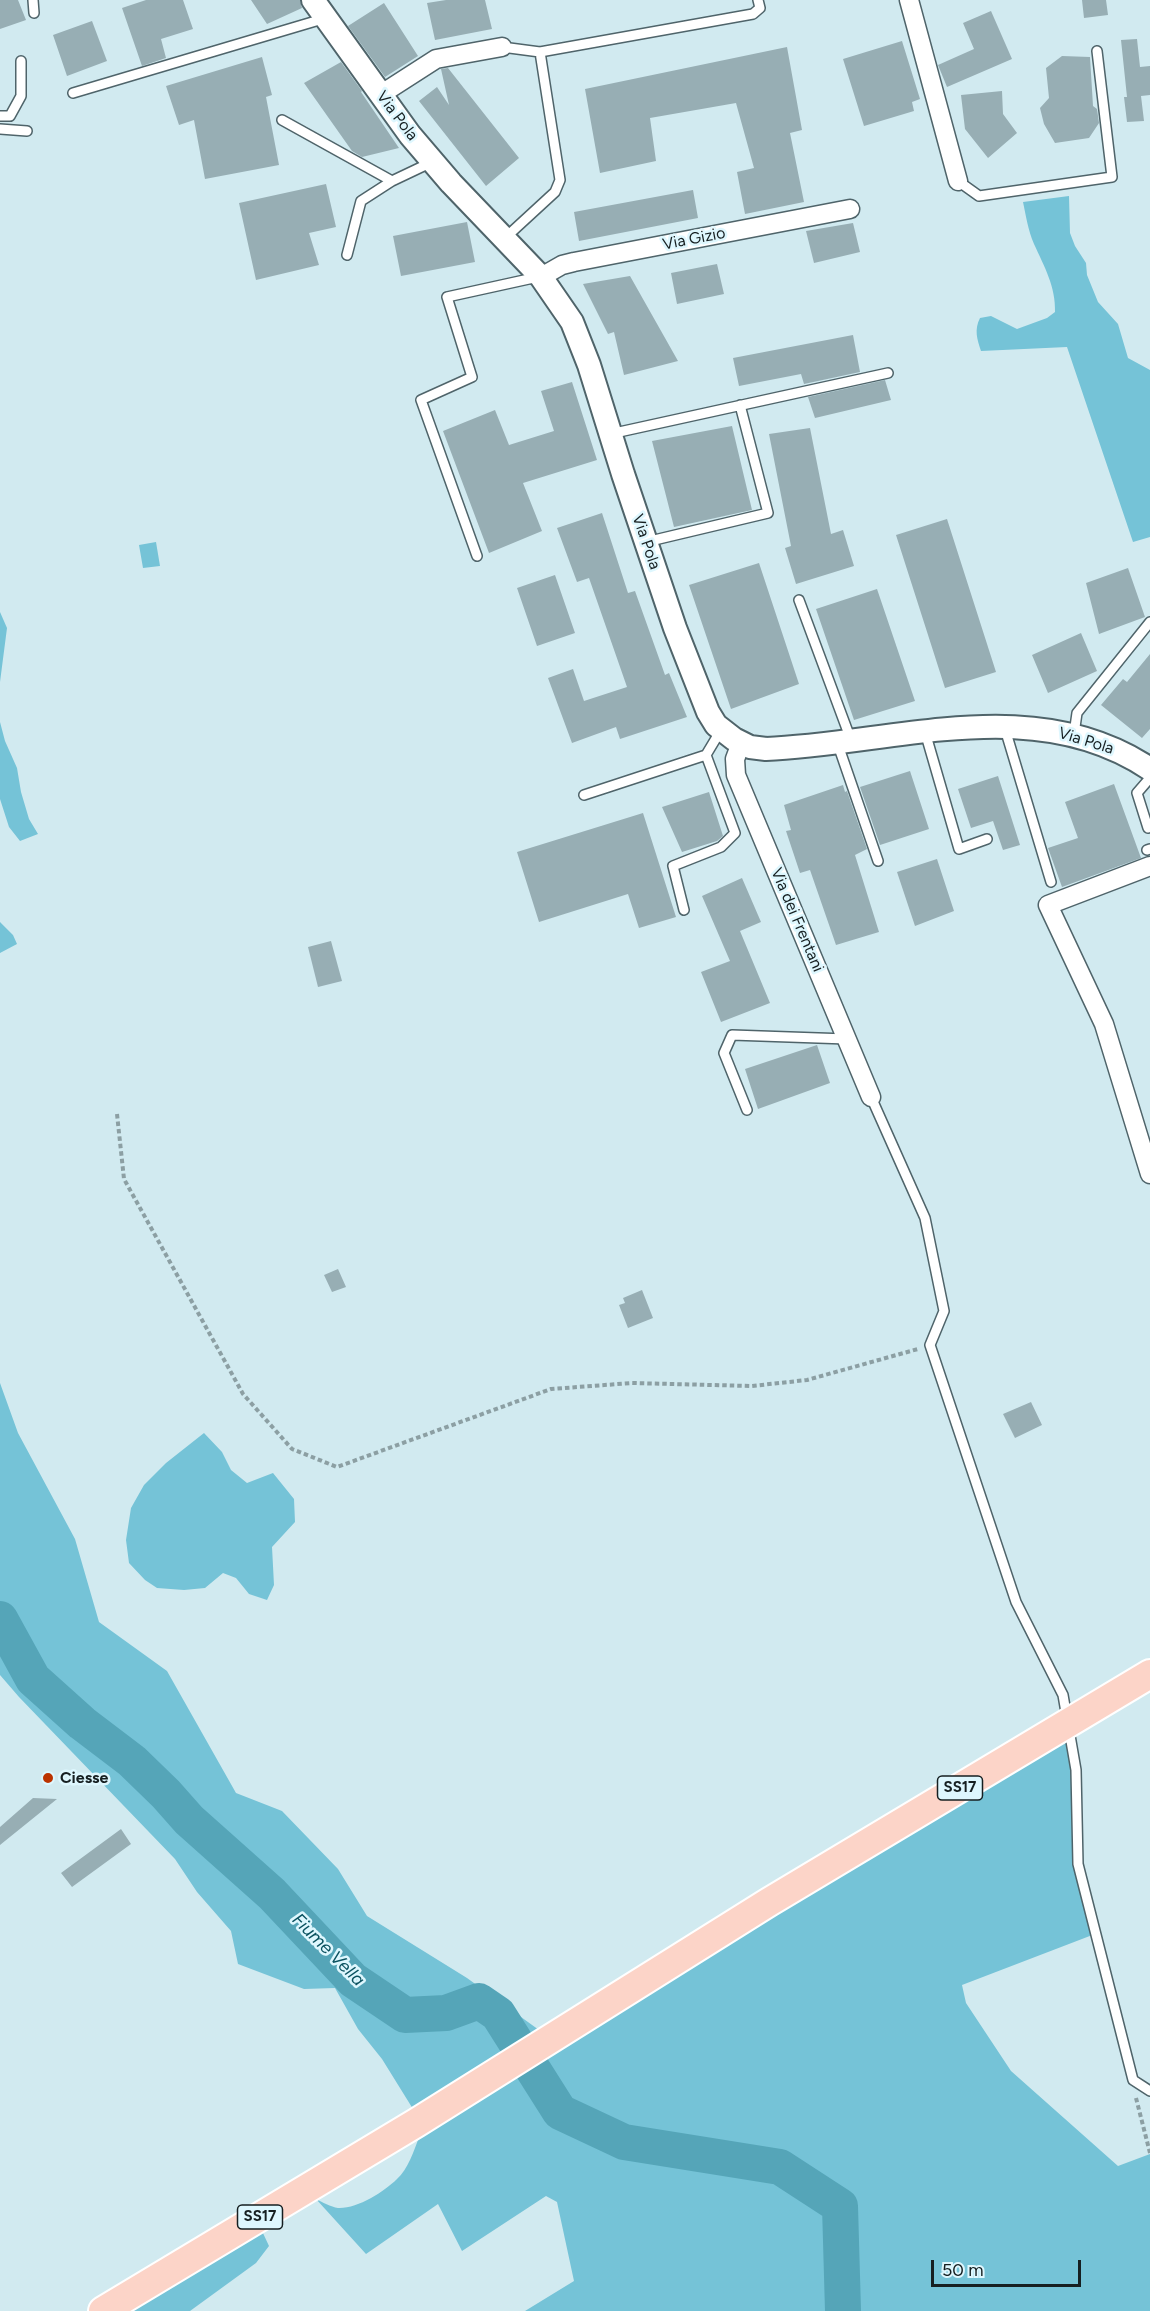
<!DOCTYPE html>
<html>
<head>
<meta charset="utf-8">
<style>
	body { margin:0 }
	#map { position:relative; width:1150px; height:2311px; overflow:hidden; background:#d1eaf0; font-family:Figtree,sans-serif }
	canvas { display:block }
	.scale { position:absolute; left:931px; top:2260px; width:150px; height:27px; box-sizing:border-box; border:3px solid #161f21; border-top:0; padding-left:8px; font-size:18px; line-height:21px; white-space:nowrap; color:#161f21; -webkit-text-stroke:4px #def7fe; paint-order:stroke }
</style>
</head>
<body>
<div id="map">
<canvas width="1150" height="2311"></canvas>
<div class="scale">50 m</div>
</div>
<script>
const ctx = document.querySelector('canvas').getContext('2d');
ctx.lineJoin = 'round';
function fillPath(path, color) {
  ctx.fillStyle = color;
  ctx.fill(path, 'evenodd');
}
function strokePath(path, color, width, dash) {
  ctx.strokeStyle = color;
  ctx.lineWidth = width;
  ctx.lineCap = dash ? 'butt' : 'round';
  ctx.setLineDash(dash || []);
  ctx.stroke(path);
}
function drawText(font, color, halo, rows, align = 'center') {
  ctx.font = font + ' Figtree,sans-serif';
  ctx.lineWidth = 5;
  ctx.setLineDash([]);
  ctx.textBaseline = 'middle';
  ctx.strokeStyle = halo;
  ctx.fillStyle = color;
  for (const [text, x, y, turn = 0] of rows) {
    ctx.save();
    ctx.translate(x, y);
    ctx.rotate((+turn || 0) * Math.PI / 180);
    ctx.textAlign = isNaN(turn) ? turn : align;
    if (halo) ctx.strokeText(text, 0, 0);
    ctx.fillText(text, 0, 0);
    ctx.restore();
  }
}
fillPath(new Path2D(`
	M1069,196L1070,233L1075,246L1086,263L1087,275L1098,302L1118,324L1128,358L1150,370V537L1133,542L1067,347L981,351C977,339 974,330 980,318L991,316L1017,329L1047,318L1055,312C1056,287 1044,266 1034,244C1028,230 1026,216 1023,202Z
	M156,542L160,566L143,568L139,545Z
	M0,612L7,628L0,682Z
	M0,722L5,741L17,768L21,792L29,819L38,834L20,841L9,827L0,799Z
	M0,922L13,935L17,944L0,953Z
	M0,1383L18,1433L75,1539L99,1622L167,1671L236,1793L282,1811L338,1869L367,1916L467,1978L539,2030L413,2109L382,2059L358,2029L335,1988L304,1989L238,1964L231,1931L197,1892L175,1859L19,1697L0,1675Z
	M204,1433L222,1452L231,1470L247,1483L273,1473L294,1499L295,1522L272,1547L274,1585L267,1600L249,1594L236,1578L223,1573L205,1588L184,1590L157,1588L145,1580L129,1563L126,1540L131,1508L144,1485L166,1463Z
	M1071,1739L1078,1864L1095,1934L962,1985L966,2003L1011,2071L1118,2166L1150,2154V2311H525L574,2281L557,2202L546,2196L462,2251L438,2204L366,2254L316,2199C322,2202 331,2207 338,2208C357,2209 384,2192 397,2179C408,2169 414,2151 419,2137L776,1914Z
	M262,2231L269,2246L256,2263L190,2311H131Z`), '#75c3d7');
strokePath(new Path2D(`
	M0,1619L33,1679L82,1723L132,1761L166,1794L189,1820L272,1894L353,1980L405,2015L446,2013L479,2001L498,2014L560,2112L624,2142L780,2167L840,2206L843,2311`), '#55a5b8', 36);
fillPath(new Path2D(`
	M0,0H18L26,20L0,29Z
	M146,0H183L193,29L161,39L166,58L142,66L122,8Z
	M251,0H300L302,8L267,24Z
	M446,0H485L492,29L435,40L427,3Z
	M1082,0H1106L1108,15L1084,18Z
	M384,3L418,56L385,77L348,26Z
	M991,11L1012,59L947,87L938,65L974,49L963,23Z
	M92,21L107,61L67,76L53,35Z
	M1137,39L1140,67L1150,66V95L1141,96L1144,121L1127,122L1124,97H1127L1121,40Z
	M902,41L920,99L912,102L914,111L864,126L843,59Z
	M787,47L802,130L790,133L804,202L745,214L737,172L754,168L736,103L650,118L656,161L600,173L585,89Z
	M1062,56L1090,57L1093,106L1097,109L1099,123L1089,138L1055,143L1044,124L1040,108L1049,98L1046,68Z
	M262,57L272,95L266,97L279,165L205,179L194,120L179,125L166,86Z
	M341,62L362,91L361,92L399,148L362,157L352,151L304,83Z
	M448,68L519,158L486,186L419,101L437,87L449,105L441,69Z
	M1002,91L1003,114L1017,133L988,158L965,129L961,95Z
	M326,184L336,227L309,233L319,265L256,280L239,203Z
	M693,190L698,218L579,241L574,212Z
	M467,222L475,262L401,276L393,236Z
	M853,223L860,252L814,263L806,231Z
	M717,264L724,294L677,304L671,273Z
	M630,276L678,361L624,375L614,332L608,334L583,284Z
	M853,335L860,372L804,384L801,374L739,386L733,358Z
	M885,380L891,400L815,418L808,397Z
	M572,382L597,460L523,483L542,531L489,553L443,431L495,410L509,445L554,431L541,391Z
	M732,426L752,510L674,527L652,441Z
	M810,428L831,534L843,530L854,566L796,584L785,548L791,546L769,434Z
	M602,513L628,593L635,591L665,675L669,673L687,717L620,739L616,727L572,743L548,678L573,669L584,701L627,687L589,578L577,582L557,528Z
	M947,519L996,672L945,688L896,535Z
	M759,563L799,684L731,709L689,585Z
	M1128,568L1145,617L1099,634L1086,583Z
	M555,575L575,633L537,646L517,588Z
	M877,589L915,701L854,720L816,609Z
	M1081,633L1097,671L1048,693L1032,655Z
	M1150,654V729L1142,738L1101,705L1123,679L1127,682Z
	M910,771L929,829L880,845L860,787Z
	M998,776L1020,845L1003,850L993,821L971,828L958,789Z
	M1114,784L1141,858L1062,887L1048,848L1078,838L1065,802Z
	M843,785L845,792L847,791L867,849L855,855L879,932L836,945L810,870L800,873L786,831L791,830L784,805Z
	M709,792L723,836L717,841L682,852L662,807Z
	M643,813L676,917L639,928L628,894L539,922L517,852Z
	M937,859L954,911L915,926L897,872Z
	M742,878L761,922L740,931L770,1003L721,1022L701,972L730,961L702,896Z
	M331,941L342,981L318,987L308,947Z
	M817,1045L830,1083L758,1109L745,1069Z
	M338,1269L346,1287L332,1292L324,1275Z
	M642,1290L653,1318L628,1328L619,1305L625,1303L623,1298Z
	M1031,1402L1042,1425L1015,1438L1003,1414Z
	M33,1798L57,1799L0,1845V1827Z
	M121,1829L131,1844L72,1887L61,1873Z`), '#97aeb4');
const service = new Path2D(`
	M33,0L34,13
	M502,47L540,52L753,14L760,8L758,0
	M73,93L326,18
	M0,116H10L21,96V61
	M282,120L392,181
	M0,129L27,131
	M958,181L979,196L1112,177L1097,51
	M505,238L555,192L560,180L540,52
	M347,255L361,201L392,181L432,162
	M610,434L888,373
	M646,542L768,513L740,405
	M477,556L421,400L472,377L447,297L538,277
	M799,600L851,740
	M1005,729L1051,882
	M925,732L959,849L987,839
	M1074,734L1077,713L1150,622
	M837,742L878,861
	M1150,778L1137,793L1148,828L1150,827
	M584,795L706,755L721,730
	M1147,850L1150,849
	M684,910L673,866L721,847L735,833L706,755
	M871,1097L925,1218L944,1311L930,1345L1016,1602L1063,1695L1076,1770L1078,1864L1133,2080L1150,2091
	M747,1110L724,1053L732,1035L847,1039`);
const minor = new Path2D(`
	M909,0L958,181
	M380,95L436,59L502,47
	M541,277L562,265L574,262L850,209
	M741,743L735,759L736,775L871,1097
	M1150,866L1048,905L1104,1024L1150,1174`);
const tertiary = new Path2D(`
	M313,0L410,135L451,183L541,277L572,322L589,365L623,474L675,628L708,712L716,725L734,739L750,747L766,749C894,744 1034,691 1150,769`);
const primary = new Path2D(`
	M103,2311L416,2123L769,1902L1150,1674`);
strokePath(service, '#4f646a', 12);
strokePath(minor, '#4f646a', 21);
strokePath(tertiary, '#4f646a', 26);
strokePath(primary, '#fff', 32);
strokePath(new Path2D(`
	M117,1114L124,1179L243,1394L292,1449L337,1467L551,1389L632,1383L752,1386L807,1380L918,1349
	M1136,2098L1150,2153`), '#8c9fa3', 4, [4.5, 3]);
strokePath(service, '#fff', 9);
strokePath(minor, '#fff', 18);
strokePath(tertiary, '#fff', 22);
strokePath(primary, '#fcd4c8', 28);
for (const [x, y, r, color] of [
	[48,1778,6,"#b30"]
]) {
  const dot = new Path2D();
  dot.arc(x, y, r, 0, 2 * Math.PI);
  ctx.fillStyle = color;
  ctx.fill(dot);
  strokePath(dot, '#def7fe', 2);
}
for (const [x, y, w] of [
	[960,1788,45],
	[260,2217,45]
]) {
  const box = new Path2D();
  box.roundRect(x - w / 2, y - 12, w, 24, 4.5);
  ctx.fillStyle = '#def7fe';
  ctx.fill(box);
  strokePath(box, '#161f21', 1.5);
}
drawText('bold 15px', '#161f21', null, [
	["SS17",960,1788],
	["SS17",260,2217]
]);
drawText('16px', '#161f21', '#def7fe', [
	["Via Pola",397,116,53],
	["Via Gizio",694,239,-11],
	["Via Pola",646,542,71],
	["Via Pola",1086,741,17],
	["Via dei Frentani",797,920,67]
]);
drawText('bold 16px', '#161f21', '#def7fe', [
	["Ciesse",60,1778]
], 'left');
drawText('italic 18px', '#0b5260', '#def7fe', [
	["Fiume Vella",328,1950,45]
]);
</script>
</body>
</html>
